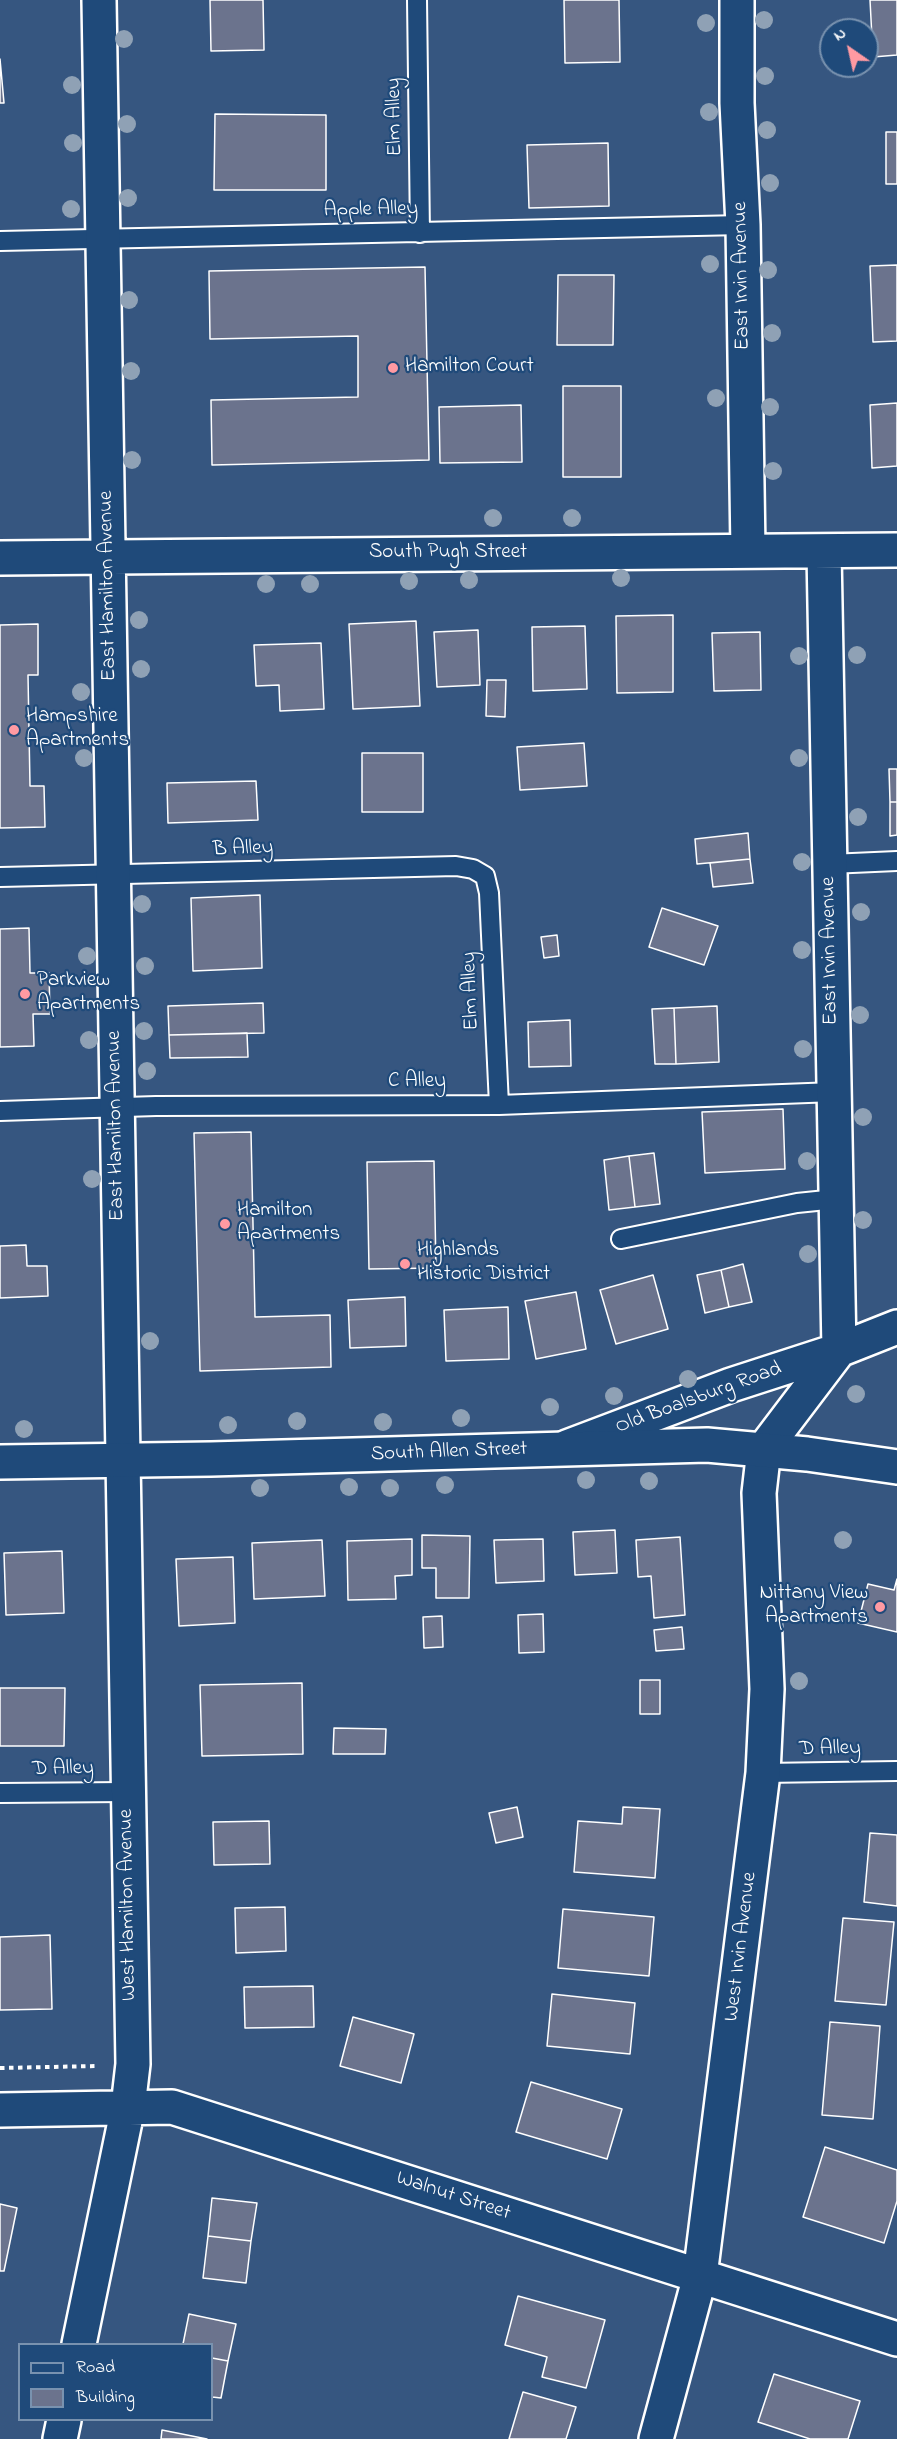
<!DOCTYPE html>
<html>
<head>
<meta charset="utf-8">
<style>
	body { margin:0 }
	#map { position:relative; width:897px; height:2439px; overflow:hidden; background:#365680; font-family:"Indie Flower",sans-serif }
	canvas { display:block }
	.legend { position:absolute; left:18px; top:2343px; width:195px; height:78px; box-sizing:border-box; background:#1f4a7a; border:2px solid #7992af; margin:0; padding:8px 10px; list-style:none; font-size:18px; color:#fff }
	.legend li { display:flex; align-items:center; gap:12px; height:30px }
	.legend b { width:30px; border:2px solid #7992af }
	.north { position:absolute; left:819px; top:18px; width:60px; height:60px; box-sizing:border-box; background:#1f4a7a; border:2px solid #7992af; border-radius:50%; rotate:326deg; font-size:16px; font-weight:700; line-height:24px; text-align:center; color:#fff }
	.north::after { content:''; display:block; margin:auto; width:21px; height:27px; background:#ff9aa2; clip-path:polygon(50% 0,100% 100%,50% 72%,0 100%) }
</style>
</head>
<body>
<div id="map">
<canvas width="897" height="2439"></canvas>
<ul class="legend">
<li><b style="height:8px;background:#1f4a7a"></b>Road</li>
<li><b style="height:16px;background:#6b738d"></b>Building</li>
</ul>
<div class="north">N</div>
</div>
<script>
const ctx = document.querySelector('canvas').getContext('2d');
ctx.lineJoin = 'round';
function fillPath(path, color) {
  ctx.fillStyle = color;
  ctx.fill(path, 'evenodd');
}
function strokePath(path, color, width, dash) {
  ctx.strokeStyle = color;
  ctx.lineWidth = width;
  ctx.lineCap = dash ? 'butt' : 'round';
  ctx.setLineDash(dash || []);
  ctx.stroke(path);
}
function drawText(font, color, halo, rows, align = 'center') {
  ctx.font = font + ' "Indie Flower",sans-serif';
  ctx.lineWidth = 4.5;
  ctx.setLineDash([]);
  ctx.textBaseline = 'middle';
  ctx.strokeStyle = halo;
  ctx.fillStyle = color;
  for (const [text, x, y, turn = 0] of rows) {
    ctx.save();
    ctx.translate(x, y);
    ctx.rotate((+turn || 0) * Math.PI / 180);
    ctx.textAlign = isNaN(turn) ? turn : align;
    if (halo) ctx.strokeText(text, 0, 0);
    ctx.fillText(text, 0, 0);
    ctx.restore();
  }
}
const building = new Path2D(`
	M210,0H263L264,50L211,51Z
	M564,0H619L620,62L565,63Z
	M870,0H897V55L873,57Z
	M0,59L4,103H0Z
	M215,114L326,115V190H214Z
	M886,132H897V184H886Z
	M608,143L609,206L529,208L527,145Z
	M897,265V341L873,342L870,266Z
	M425,267L429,460L212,465L211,400L358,397V336L210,339L209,271Z
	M558,275H614L613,345H557Z
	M563,386H621V477H563Z
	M897,403V466L872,468L870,405Z
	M521,405L522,462L440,463L439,407Z
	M673,615V692L617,693L616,616Z
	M416,621L420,706L353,709L349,624Z
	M38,624V675H28L30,786H44L45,827L0,828V625Z
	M585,626L587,689L533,691L532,627Z
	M478,630L480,685L437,687L434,632Z
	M760,632L761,690L714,691L712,633Z
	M321,643L324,709L280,711L279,685L256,686L254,645Z
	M487,680H506L505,717L486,716Z
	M584,743L587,786L520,790L517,747Z
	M362,753H423V812H362Z
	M889,769H897V802H890Z
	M256,781L258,820L168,823L167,783Z
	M890,802H897V835L890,836Z
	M748,833L750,859L697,864L695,839Z
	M750,859L753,883L713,887L710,863Z
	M260,895L262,968L193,971L191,898Z
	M662,908L718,926L704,965L649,947Z
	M29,928L30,973H49L50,1014H33L34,1046L0,1047V929Z
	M557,935L559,956L544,958L541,937Z
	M263,1003L264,1033L169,1035L168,1006Z
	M717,1006L719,1062L676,1064L674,1008Z
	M674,1008L676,1064H655L652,1009Z
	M570,1020L571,1066L529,1067L528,1022Z
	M247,1033L248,1057L170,1058L169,1035Z
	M783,1109L785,1169L705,1173L702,1112Z
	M251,1132L255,1317L330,1315L331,1367L200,1371L194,1133Z
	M654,1153L660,1204L635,1207L629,1156Z
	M629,1156L635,1207L609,1210L604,1160Z
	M434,1161L436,1268L369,1269L367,1162Z
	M26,1245L27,1266H47L48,1296L0,1298V1246Z
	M743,1264L752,1302L729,1307L721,1270Z
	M721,1270L729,1307L705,1313L697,1275Z
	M653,1275L668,1329L616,1344L600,1290Z
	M576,1292L586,1349L536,1359L525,1301Z
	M405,1297L406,1346L350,1348L348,1300Z
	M508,1307L509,1359L446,1361L444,1310Z
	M615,1530L617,1573L575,1575L573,1532Z
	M422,1535L470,1536L469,1598H436V1568H422Z
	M680,1537L685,1615L654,1618L651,1576L638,1577L636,1540Z
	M412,1539V1575L395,1576L396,1599L348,1600L347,1541Z
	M543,1539L544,1581L496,1583L494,1540Z
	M322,1540L325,1596L254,1599L252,1543Z
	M62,1551L64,1613L6,1615L4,1553Z
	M233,1557L235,1623L179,1626L176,1559Z
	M897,1579V1632L858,1623L868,1584L894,1590Z
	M543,1614L544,1652L519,1653L518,1615Z
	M442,1616L443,1647L424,1648L423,1617Z
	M682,1627L684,1649L656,1651L654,1630Z
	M640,1680H660V1714H640Z
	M302,1683L303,1754L202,1756L200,1685Z
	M0,1688H65L64,1746H0Z
	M334,1728L386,1729L385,1754H333Z
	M517,1807L523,1837L496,1843L489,1813Z
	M623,1807L660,1809L655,1878L574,1872L578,1821L622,1824Z
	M269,1821L270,1864L214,1865L213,1822Z
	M870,1833L897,1835V1906L864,1902Z
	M285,1907L286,1951L236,1953L235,1908Z
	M563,1909L654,1917L649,1976L558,1968Z
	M843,1918L894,1922L886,2005L835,2001Z
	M50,1935L52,2009L0,2010V1937Z
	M313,1986L314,2027L245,2028L244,1987Z
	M552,1994L635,2003L630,2054L547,2046Z
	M353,2017L414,2034L401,2083L340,2066Z
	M830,2022L880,2026L873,2119L822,2115Z
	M531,2082L622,2109L607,2159L516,2132Z
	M825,2147L897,2170V2201L884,2243L803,2217Z
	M212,2198L257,2203L251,2241L208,2236Z
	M0,2204L17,2208L4,2271H0Z
	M208,2236L251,2241L246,2283L203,2278Z
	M518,2296L605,2320L586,2388L542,2377L547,2357L505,2345Z
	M189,2314L236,2324L228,2361L212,2358V2344H183Z
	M212,2358L228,2361L221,2398L212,2397Z
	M774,2374L860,2401L848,2439H810L758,2422Z
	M523,2392L576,2407L566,2439H509Z
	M162,2430L207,2439H161Z`);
fillPath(building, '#6b738d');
strokePath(building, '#fff', 1.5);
const lane = new Path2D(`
	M417,0L420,233
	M0,241L743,225
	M830,864L897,861
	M0,877L456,866L473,869L485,876L489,893L499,1105
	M0,1111L156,1106L499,1105L834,1092
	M621,1239L797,1203L836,1199
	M763,1773L897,1771
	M0,1793L127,1792`);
const street = new Path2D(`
	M737,0V103L743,225L748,551
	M824,552L839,1350
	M0,558L897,550
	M567,1447L731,1385L839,1350L897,1327
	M0,2110L172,2107L897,2339
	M79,2344L128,2107L133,2064L99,0
	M60,2439L64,2420
	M656,2439L700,2276L763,1773L767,1689L759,1493L764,1449L839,1350`);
const secondary = new Path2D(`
	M0,1462L211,1459L707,1445L807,1454L897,1467`);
strokePath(lane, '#fff', 22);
strokePath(street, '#fff', 38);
strokePath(secondary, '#fff', 38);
strokePath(new Path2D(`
	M0,2068L98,2066`), '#fff', 4, [4.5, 4.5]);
strokePath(lane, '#1f4a7a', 18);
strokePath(street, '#1f4a7a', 33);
strokePath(secondary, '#1f4a7a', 33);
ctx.fillStyle = '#8fa1b5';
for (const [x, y] of [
	[764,20],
	[706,23],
	[124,39],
	[765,76],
	[72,85],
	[709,112],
	[127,124],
	[767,130],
	[73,143],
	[770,183],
	[128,198],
	[71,209],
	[710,264],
	[768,270],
	[129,300],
	[772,333],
	[131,371],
	[716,398],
	[770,407],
	[132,460],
	[773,471],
	[493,518],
	[572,518],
	[621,578],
	[469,580],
	[409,581],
	[266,584],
	[310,584],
	[139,620],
	[857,655],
	[799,656],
	[141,669],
	[81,692],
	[84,758],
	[799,758],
	[858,817],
	[802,862],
	[142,904],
	[861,912],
	[802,950],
	[87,956],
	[145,966],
	[860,1015],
	[144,1031],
	[89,1040],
	[803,1049],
	[147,1071],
	[863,1117],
	[807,1161],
	[92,1179],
	[863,1220],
	[808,1254],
	[150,1341],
	[688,1379],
	[856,1394],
	[614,1396],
	[550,1407],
	[461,1418],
	[297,1421],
	[383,1422],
	[228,1425],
	[24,1429],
	[586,1480],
	[649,1481],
	[445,1485],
	[349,1487],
	[260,1488],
	[390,1488],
	[843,1540],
	[799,1681]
]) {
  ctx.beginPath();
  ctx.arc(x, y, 9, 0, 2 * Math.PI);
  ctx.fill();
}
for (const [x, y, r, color] of [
	[393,368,6,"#ff9aa2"],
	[14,730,6,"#ff9aa2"],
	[25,994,6,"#ff9aa2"],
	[225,1224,6,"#ff9aa2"],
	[405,1264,6,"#ff9aa2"],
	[880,1607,6,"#ff9aa2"]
]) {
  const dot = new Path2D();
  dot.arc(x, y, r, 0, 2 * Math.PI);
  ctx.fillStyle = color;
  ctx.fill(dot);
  strokePath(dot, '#1f4a7a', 2);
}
drawText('21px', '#fff', '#1f4a7a', [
	["Elm Alley",396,117,-91],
	["Apple Alley",371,211,-1],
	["East Irvin Avenue",743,276,-91],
	["South Pugh Street",448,554],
	["East Hamilton Avenue",109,586,-91],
	["B Alley",243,850,-2],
	["East Irvin Avenue",831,951,-91],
	["Elm Alley",472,991,-92],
	["C Alley",417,1083],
	["East Hamilton Avenue",117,1126,-91],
	["Old Boalsburg Road",699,1399,-20],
	["South Allen Street",449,1453,-2],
	["D Alley",830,1750,-1],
	["D Alley",63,1770,-1],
	["West Hamilton Avenue",129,1905,-91],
	["West Irvin Avenue",742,1947,-83],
	["Walnut Street",453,2197,18]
]);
drawText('21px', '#fff', '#1f4a7a', [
	["Hamilton Court",405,368],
	["Hampshire",26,718],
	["Apartments",26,742],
	["Parkview",37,982],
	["Apartments",37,1006],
	["Hamilton",237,1212],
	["Apartments",237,1236],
	["Highlands",417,1252],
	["Historic District",417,1276],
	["Nittany View",868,1595,"right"],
	["Apartments",868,1619,"right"]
], 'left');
</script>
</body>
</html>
